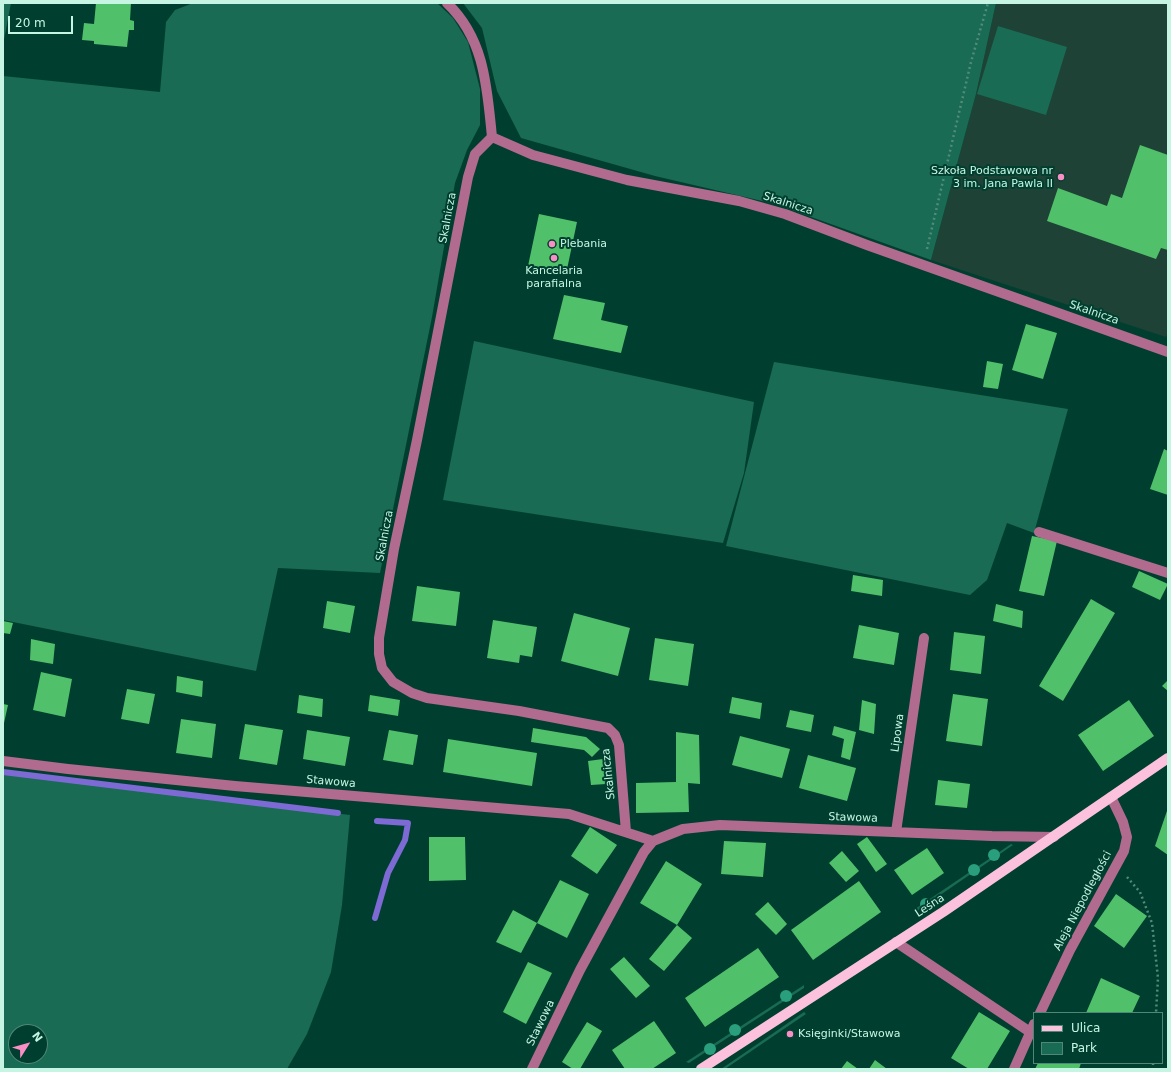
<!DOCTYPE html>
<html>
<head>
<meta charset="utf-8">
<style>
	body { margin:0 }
	#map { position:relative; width:1171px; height:1072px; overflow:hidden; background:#003f2f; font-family:"DejaVu Sans",sans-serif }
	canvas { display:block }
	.frame { position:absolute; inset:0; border:4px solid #c6f6e3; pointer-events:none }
	.legend { position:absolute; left:1033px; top:1012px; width:130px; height:52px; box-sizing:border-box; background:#003f2f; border:1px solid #4f8877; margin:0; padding:5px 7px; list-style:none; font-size:12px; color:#c6f6e3 }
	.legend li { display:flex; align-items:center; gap:8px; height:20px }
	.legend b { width:20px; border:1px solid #4f8877 }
	.north { position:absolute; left:8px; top:1024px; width:40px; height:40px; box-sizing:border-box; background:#003f2f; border:1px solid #4f8877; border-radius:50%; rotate:53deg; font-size:11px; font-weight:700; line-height:16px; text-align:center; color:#c6f6e3 }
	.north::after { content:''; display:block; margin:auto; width:14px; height:18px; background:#fa8fc6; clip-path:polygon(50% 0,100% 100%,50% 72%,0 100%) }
	.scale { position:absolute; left:8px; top:16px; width:65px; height:18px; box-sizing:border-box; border:2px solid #c6f6e3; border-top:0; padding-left:5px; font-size:12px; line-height:14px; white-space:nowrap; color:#c6f6e3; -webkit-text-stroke:3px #003f2f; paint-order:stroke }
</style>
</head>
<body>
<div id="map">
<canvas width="1171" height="1072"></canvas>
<div class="frame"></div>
<ul class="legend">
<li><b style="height:5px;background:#fbc1dd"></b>Ulica</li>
<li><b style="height:11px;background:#196b53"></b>Park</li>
</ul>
<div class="north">N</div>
<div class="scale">20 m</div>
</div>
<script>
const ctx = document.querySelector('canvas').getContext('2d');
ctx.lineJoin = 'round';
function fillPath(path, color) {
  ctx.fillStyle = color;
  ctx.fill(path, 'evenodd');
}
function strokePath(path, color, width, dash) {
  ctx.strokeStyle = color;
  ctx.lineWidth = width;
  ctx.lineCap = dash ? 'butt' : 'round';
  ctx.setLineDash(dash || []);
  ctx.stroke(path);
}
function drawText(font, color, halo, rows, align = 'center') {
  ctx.font = font + ' "DejaVu Sans",sans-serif';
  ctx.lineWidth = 4;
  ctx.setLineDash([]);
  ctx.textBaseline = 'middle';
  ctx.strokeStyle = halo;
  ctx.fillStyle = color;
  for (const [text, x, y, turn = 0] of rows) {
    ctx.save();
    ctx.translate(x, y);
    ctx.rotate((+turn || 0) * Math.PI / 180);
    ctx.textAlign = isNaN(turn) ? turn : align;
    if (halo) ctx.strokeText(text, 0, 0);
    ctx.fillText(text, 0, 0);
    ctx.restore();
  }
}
fillPath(new Path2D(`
	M996,3H1168V332L1166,337L931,260L976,94Z`), '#1e4235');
fillPath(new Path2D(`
	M3,3H11L3,45Z
	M193,3H437L453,18L468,42L480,89V125L467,150L455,183L432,317L380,573L278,568L256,671L3,620V76L160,92L166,22L175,10Z
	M463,3H996L976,94L931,260L775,204L655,176L521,138L497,91L482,28Z
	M998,26L1067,47L1046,115L977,94Z
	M474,341L754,402L744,473L723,543L443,500Z
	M774,362L1068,409L1034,533L1007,523L987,580L970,595L726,546Z
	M3,773L350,815L342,905L331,972L307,1034L287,1069H3ZM16,1032H40V1056H16Z
	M1011,844L1013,845L917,911L915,909Z
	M804,985V988L689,1063L686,1062Z
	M804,1012L806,1014L725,1069H721Z`), '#196b53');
strokePath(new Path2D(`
	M3,772L338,813
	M375,918L388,873L405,840L408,823L377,821`), '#7d6ad5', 6);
fillPath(new Path2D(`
	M96,3H131L130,20L134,21V30H129L127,47L94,44V41L82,40L84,23L94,24Z
	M1140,145L1168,155V250L1161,248L1156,259L1047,221L1058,188L1107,206L1111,194L1122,198Z
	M539,214L577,222L566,274L528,266Z
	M564,295L605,303L601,320L628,326L621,353L553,339Z
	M1026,324L1057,333L1043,379L1012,370Z
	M987,361L1003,364L998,389L983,387Z
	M1164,449L1168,451V495L1150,489Z
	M1032,536L1057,541L1044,596L1019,591Z
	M1139,571L1168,584L1160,600L1132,587Z
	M853,575L883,580L882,596L851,591Z
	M417,586L460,592L456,626L412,621Z
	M1091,599L1115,613L1063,701L1039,686Z
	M327,601L355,606L350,633L323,628Z
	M996,604L1023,611L1022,628L993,621Z
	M574,613L630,628L618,676L561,661Z
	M493,620L537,627L532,657L520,655L519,663L487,658Z
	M3,621L13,623L10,634L3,633Z
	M859,625L899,633L894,665L853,658Z
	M954,632L985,636L981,674L950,670Z
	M655,638L694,644L688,686L649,680Z
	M31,639L55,644L53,664L30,660Z
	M41,672L72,679L65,717L33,710Z
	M177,676L203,681L202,697L176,692Z
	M1168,680V691L1162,686Z
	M127,689L155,694L149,724L121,719Z
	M953,694L988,699L982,746L946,741Z
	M299,695L323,699L322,717L297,713Z
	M370,695L400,700L398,716L368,711Z
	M732,697L762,703L760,719L729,713Z
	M862,700L876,704L874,734L859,730Z
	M1129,700L1154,736L1103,771L1078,735Z
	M3,704L8,705L4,723H3Z
	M790,710L814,715L811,732L786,727Z
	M181,719L216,724L212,758L176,753Z
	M245,724L283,730L277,765L239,759Z
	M834,726L856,732L850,760L841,757L844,739L832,735Z
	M533,728L586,737L600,749L592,757L584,750L531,742Z
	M307,730L350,737L345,766L303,759Z
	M389,730L418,735L413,765L383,760Z
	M676,732L699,735L700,784L688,783L689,812L636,813V783L676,782Z
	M740,736L790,749L782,778L732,765Z
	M448,739L537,753L532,786L443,772Z
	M808,755L856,768L847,801L799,788Z
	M603,759L606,784L591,785L588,761Z
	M938,780L970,784L967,808L935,805Z
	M1168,808V855L1155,846Z
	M590,827L617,845L597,874L571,856Z
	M429,837H465L466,880L429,881Z
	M867,837L887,864L876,872L857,844Z
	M724,841L766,843L763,877L721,874Z
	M927,848L944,873L912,895L894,870Z
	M842,851L859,871L846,882L829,863Z
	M666,861L702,884L677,925L692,938L664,971L649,959L677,925L640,903Z
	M560,880L589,894L567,938L537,923Z
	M859,881L881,912L813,960L791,930Z
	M1116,894L1147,916L1124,948L1094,926Z
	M768,902L787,924L776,935L755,914Z
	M513,910L537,923L521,953L496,942Z
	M758,948L779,977L705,1027L685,998Z
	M624,957L650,986L636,998L610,969Z
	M528,962L552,973L526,1024L503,1012Z
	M1101,978L1140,996L1132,1013H1086Z
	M979,1012L1010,1031L987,1069H969L951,1058Z
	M654,1021L676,1053L652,1069H625L612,1050Z
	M587,1022L602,1031L580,1069H573L562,1062Z
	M875,1060L887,1069H869Z
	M847,1061L858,1069H841Z
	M1038,1063H1081L1079,1069H1035Z`), '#50c06b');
strokePath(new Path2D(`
	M927,249L971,62L988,3
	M1127,877L1140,892L1152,923L1158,978L1156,1013
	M1153,1063V1069`), '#538b7a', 2.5, [2, 3]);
strokePath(new Path2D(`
	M447,3C485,39 487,88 492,137
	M492,137L475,154L468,177L417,440L394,549L379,638V654L382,668L393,682L412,693L427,698L519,711L608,728L615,735L619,745L626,832
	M492,137L533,155L627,180L739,201L785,214L867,245L1168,352
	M1039,532L1168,573
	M3,761L68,769L235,786L569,814L653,841
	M896,832L924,638
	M896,942L1030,1032
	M1040,1013L1070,950L1124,851L1127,837L1123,822L1111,797
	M532,1069L580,970L638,863L644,852L653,841L683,829L720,825L992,836L1054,837
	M1014,1069L1034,1024`), '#b16b8e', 10);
strokePath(new Path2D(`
	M701,1069L943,912L1168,758`), '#fbc1dd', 10);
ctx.fillStyle = '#299f7d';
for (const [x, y] of [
	[994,855],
	[974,870],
	[926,904],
	[786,996],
	[735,1030],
	[710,1049]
]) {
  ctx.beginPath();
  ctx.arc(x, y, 6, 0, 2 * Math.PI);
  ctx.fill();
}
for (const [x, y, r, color] of [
	[1061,177,4,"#fa8fc6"],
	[552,244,4,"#fa8fc6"],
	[554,258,4,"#fa8fc6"],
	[790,1034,4,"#fa8fc6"]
]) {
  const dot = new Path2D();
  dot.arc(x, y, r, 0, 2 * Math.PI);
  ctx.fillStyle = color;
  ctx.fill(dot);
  strokePath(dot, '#003f2f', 1.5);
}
drawText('11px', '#c6f6e3', '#003f2f', [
	["Szkoła Podstawowa nr",1053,171,"right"],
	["3 im. Jana Pawla II",1053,184,"right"],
	["Plebania",560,244],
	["Kancelaria",554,271,"center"],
	["parafialna",554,284,"center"],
	["Księginki/Stawowa",798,1034]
], 'left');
drawText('11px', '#c6f6e3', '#003f2f', [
	["Skalnicza",788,204,18],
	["Skalnicza",448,218,-79],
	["Skalnicza",1094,313,19],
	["Skalnicza",385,536,-79],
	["Lipowa",898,733,-82],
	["Skalnicza",609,774,-96],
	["Stawowa",331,782,5],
	["Stawowa",853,818,2],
	["Aleja Niepodległości",1083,901,-62],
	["Leśna",930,906,-33],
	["Stawowa",541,1023,-64]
]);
</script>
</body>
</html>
